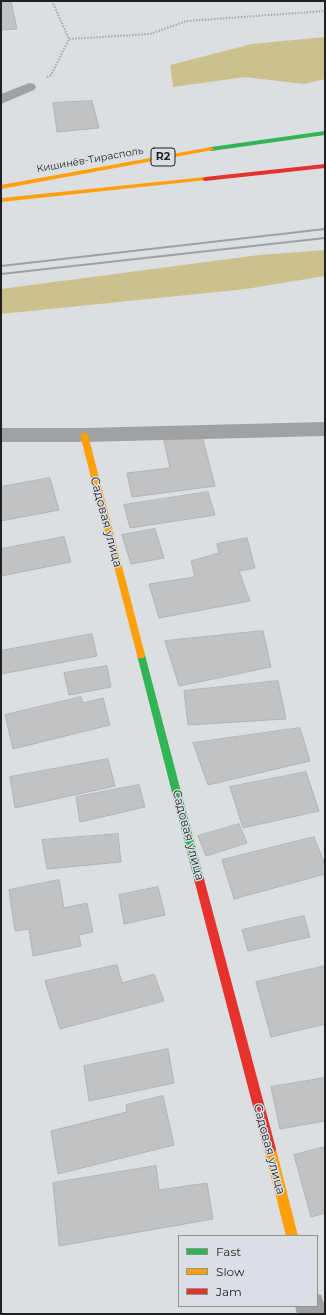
<!DOCTYPE html>
<html>
<head>
<meta charset="utf-8">
<style>
	body { margin:0 }
	#map { position:relative; width:326px; height:1315px; overflow:hidden; background:#dcdfe1; font-family:Montserrat,sans-serif }
	canvas { display:block }
	.frame { position:absolute; inset:0; border:2px solid #1e2022; pointer-events:none }
	.legend { position:absolute; left:178px; top:1235px; width:140px; height:72px; box-sizing:border-box; background:#d9dfe4; border:1px solid #8e9396; margin:0; padding:5px 7px; list-style:none; font-size:12px; color:#1e2022 }
	.legend li { display:flex; align-items:center; gap:8px; height:20px }
	.legend b { width:20px; border:1px solid #8e9396 }
</style>
</head>
<body>
<div id="map">
<canvas width="326" height="1315"></canvas>
<div class="frame"></div>
<ul class="legend">
<li><b style="height:5px;background:#30b455"></b>Fast</li>
<li><b style="height:5px;background:#ff9f0a"></b>Slow</li>
<li><b style="height:5px;background:#e5322d"></b>Jam</li>
</ul>
</div>
<script>
const ctx = document.querySelector('canvas').getContext('2d');
ctx.lineJoin = 'round';
function fillPath(path, color) {
  ctx.fillStyle = color;
  ctx.fill(path, 'evenodd');
}
function strokePath(path, color, width, dash) {
  ctx.strokeStyle = color;
  ctx.lineWidth = width;
  ctx.lineCap = dash ? 'butt' : 'round';
  ctx.setLineDash(dash || []);
  ctx.stroke(path);
}
function drawText(font, color, halo, rows, align = 'center') {
  ctx.font = font + ' Montserrat,sans-serif';
  ctx.lineWidth = 3;
  ctx.setLineDash([]);
  ctx.textBaseline = 'middle';
  ctx.strokeStyle = halo;
  ctx.fillStyle = color;
  for (const [text, x, y, turn = 0] of rows) {
    ctx.save();
    ctx.translate(x, y);
    ctx.rotate((+turn || 0) * Math.PI / 180);
    ctx.textAlign = isNaN(turn) ? turn : align;
    if (halo) ctx.strokeText(text, 0, 0);
    ctx.fillText(text, 0, 0);
    ctx.restore();
  }
}
fillPath(new Path2D(`
	M325,37V79L304,84L245,77L173,87L170,65L252,44Z
	M325,250V276L246,289L1,314V289L259,255Z`), '#ccc08c');
const building = new Path2D(`
	M1,1H11L17,29L1,30Z
	M92,101L99,128L57,132L53,103Z
	M202,436L215,486L132,497L127,473L170,468L164,441Z
	M50,478L59,510L1,521V487Z
	M208,492L215,515L130,528L124,505Z
	M155,529L164,558L131,564L122,535Z
	M64,537L71,562L1,576V549Z
	M247,538L255,568L239,571L250,601L159,618L149,584L195,577L191,561L219,553L217,544Z
	M263,631L271,667L179,686L165,641Z
	M92,634L97,656L1,674V651Z
	M107,666L111,687L69,695L64,673Z
	M278,681L286,719L188,725L184,691Z
	M81,697L83,703L103,698L110,725L13,749L5,715Z
	M300,728L310,761L208,785L193,743Z
	M108,759L115,786L15,808L10,777Z
	M306,772L319,811L243,828L230,787Z
	M139,785L145,807L80,822L76,797Z
	M239,824L247,843L206,856L198,836Z
	M118,834L121,862L47,869L42,840Z
	M314,837L325,865V874L234,899L222,860Z
	M59,880L64,908L87,903L93,932L79,935L81,946L33,956L29,929L15,931L9,890Z
	M158,887L165,915L124,924L119,895Z
	M304,916L310,937L248,951L242,930Z
	M117,965L122,983L154,974L164,1001L60,1029L45,981Z
	M325,966V1024L271,1037L256,982Z
	M168,1049L174,1083L89,1101L84,1066Z
	M325,1078V1121L280,1129L271,1087Z
	M163,1096L174,1145L58,1174L51,1131L127,1112L126,1105Z
	M325,1147V1213L311,1217L294,1155Z
	M156,1166L159,1190L207,1183L213,1219L59,1246L53,1183Z`);
fillPath(building, '#c0c2c4');
strokePath(building, '#b1b3b5', 1);
strokePath(new Path2D(`
	M52,1L69,39
	M47,77L51,75L69,39L150,34L187,21L325,11`), '#a6a8a9', 2, [1.5, 1.5]);
fillPath(new Path2D(`
	M29,83L34,84L36,87L34,90L1,104V94Z
	M325,422V436L84,442H1V428H84Z
	M317,1294L321,1295L325,1306V1314H297L295,1306H317Z`), '#a0a1a2');
fillPath(new Path2D(`
	M325,131V135L211,151L208,149L211,147Z
	M141,651L144,652L145,655L204,879L203,882L199,884L195,882L194,879L137,655L138,652Z`), '#30b455');
fillPath(new Path2D(`
	M211,147L214,149L213,150L1,189V185Z
	M205,177L207,178V180L1,202L2,198Z
	M84,432L88,435L145,655L144,658H138L137,655L80,435Z
	M270,1143L274,1145L276,1149L298,1236H286L264,1149L266,1145Z`), '#ff9f0a');
fillPath(new Path2D(`
	M325,164V168L205,181L202,179L205,177Z
	M199,874L203,876L204,879L276,1149L274,1153L270,1155L266,1153L264,1149L194,879L195,876Z`), '#e5322d');
strokePath(new Path2D(`
	M1,266L325,229
	M1,274L325,238`), '#9f9fa1', 2);
drawText('10px', '#1e2022', '#d9dfe4', [
	["Кишинёв-Тирасполь",90,160,-10]
]);
for (const [x, y, w] of [
	[163,157,24]
]) {
  const box = new Path2D();
  box.roundRect(x - w / 2, y - 9, w, 18, 3);
  ctx.fillStyle = '#d9dfe4';
  ctx.fill(box);
  strokePath(box, '#1e2022', 1);
}
drawText('bold 11px', '#1e2022', null, [
	["R2",163,157]
]);
drawText('12px', '#1e2022', '#d9dfe4', [
	["Садовая улица",106,522,75],
	["Садовая улица",188,835,75],
	["Садовая улица",269,1149,75]
]);
</script>
</body>
</html>
